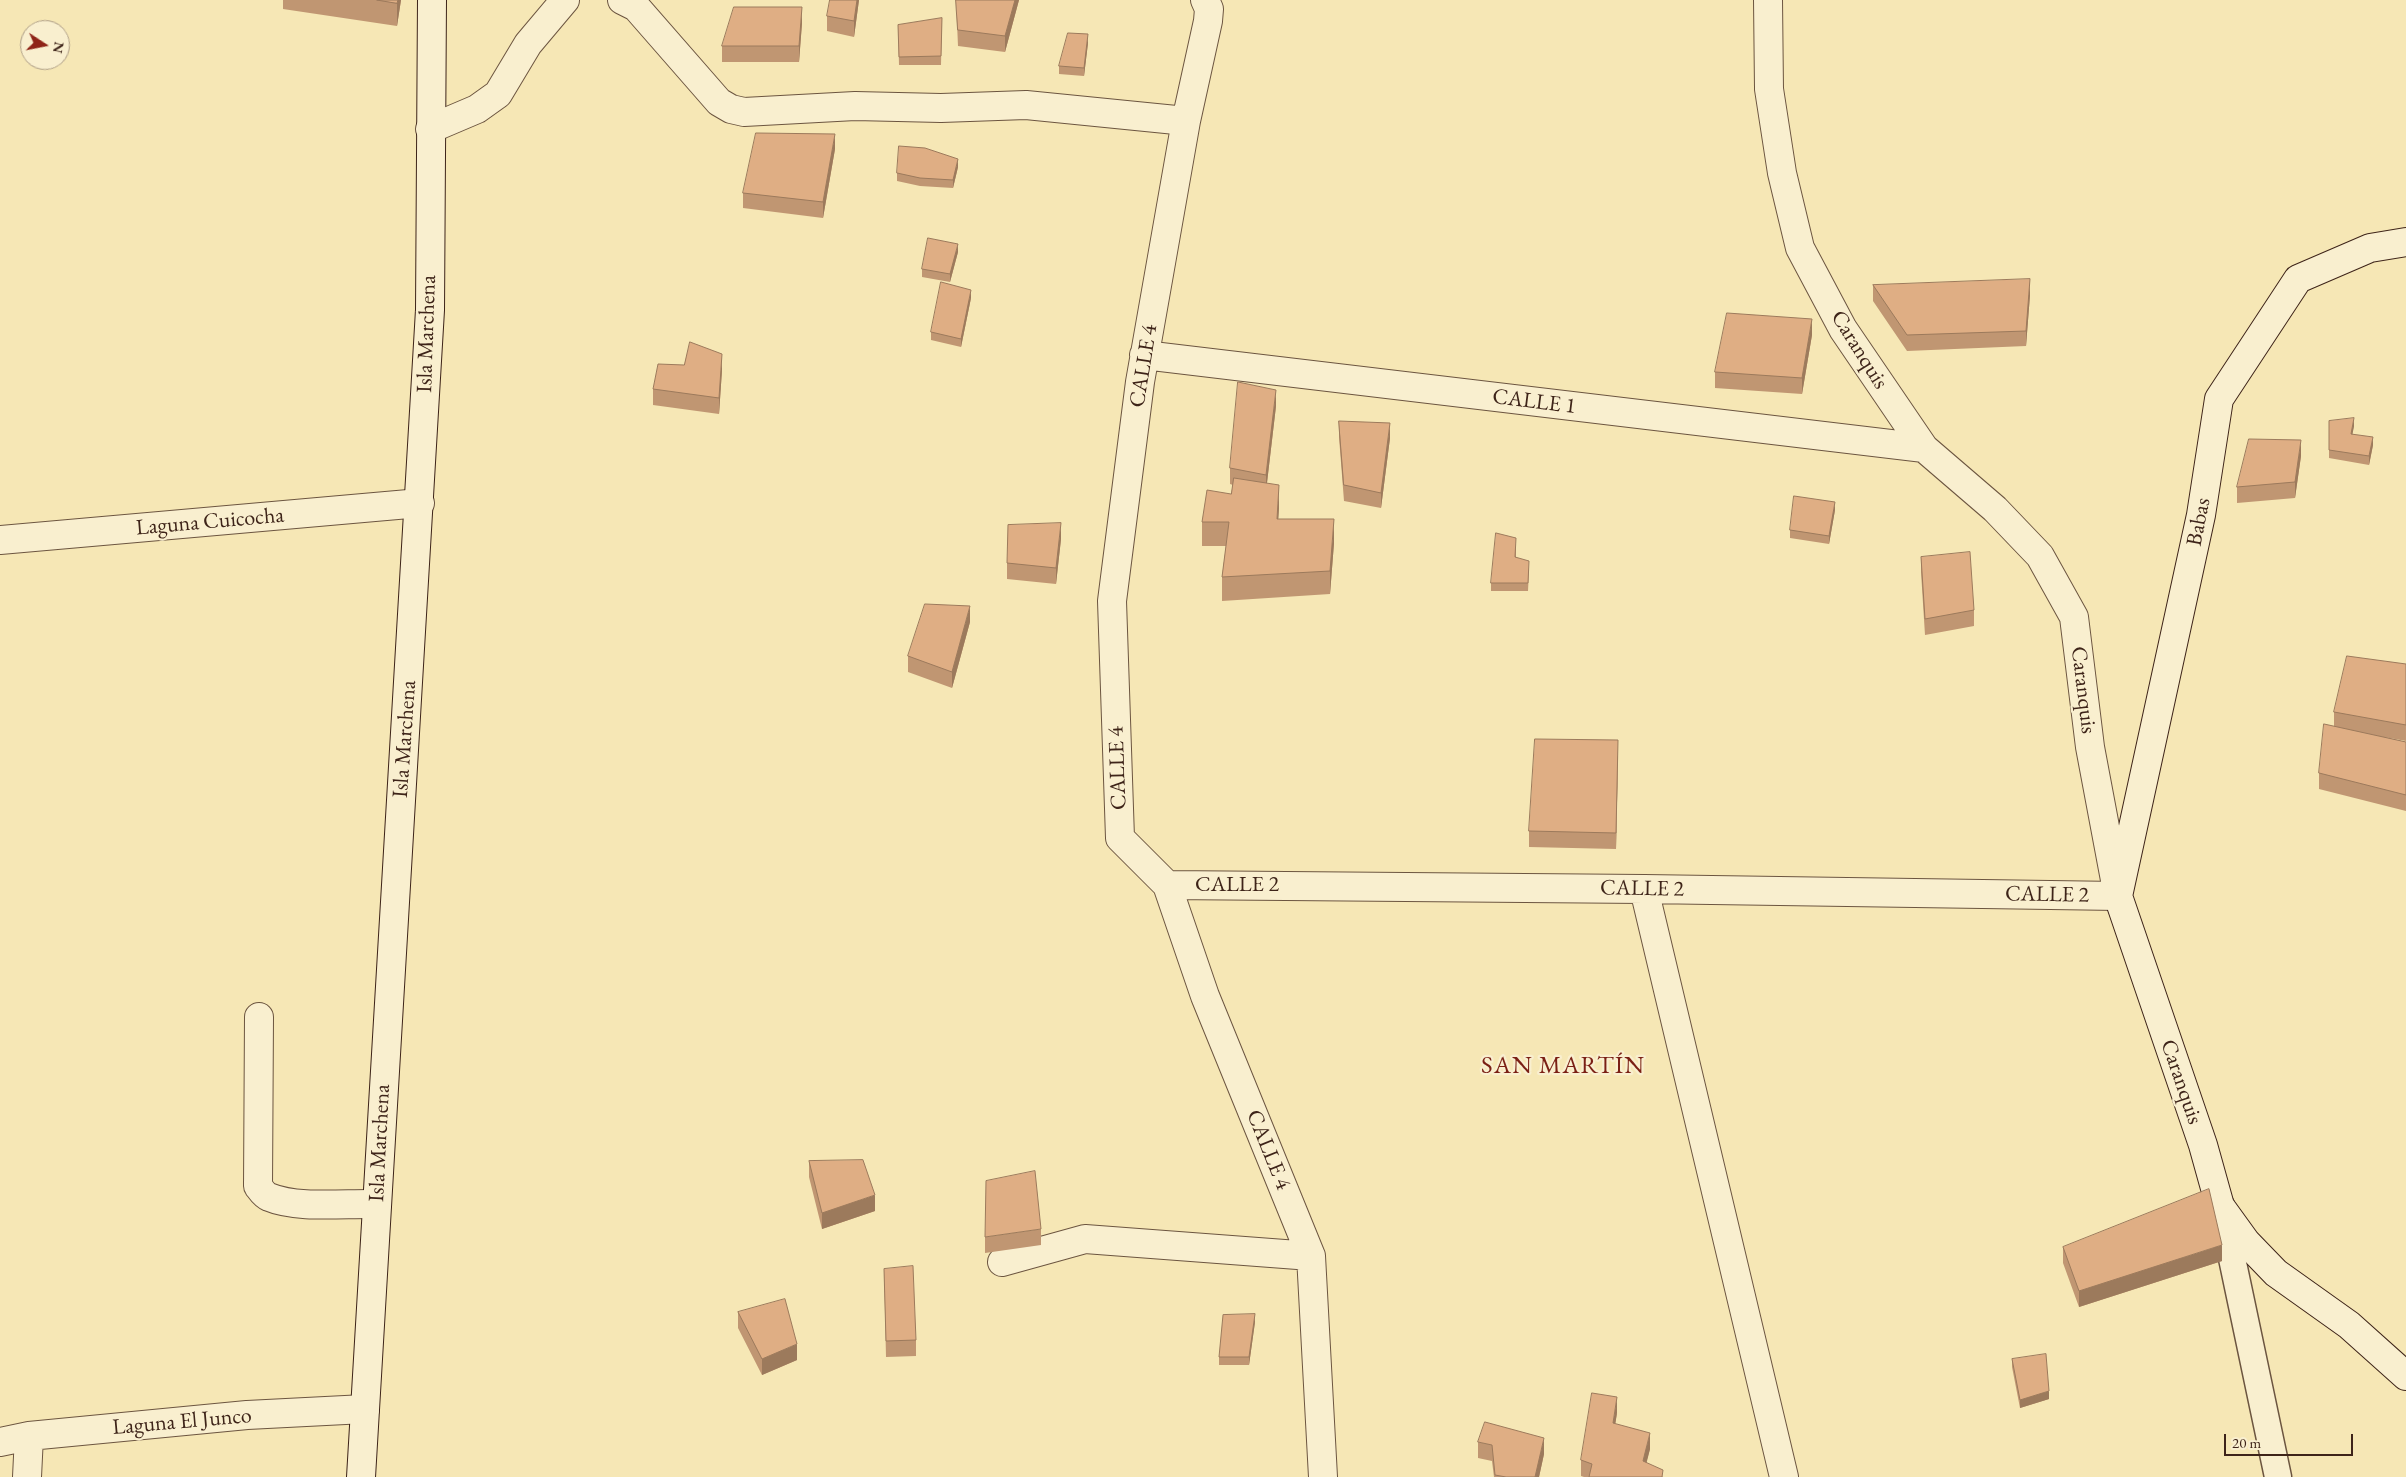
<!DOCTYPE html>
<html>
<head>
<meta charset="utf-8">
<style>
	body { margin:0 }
	#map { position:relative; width:2406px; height:1477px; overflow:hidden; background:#f6e7b5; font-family:"EB Garamond",serif }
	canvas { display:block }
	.north { position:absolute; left:20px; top:20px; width:50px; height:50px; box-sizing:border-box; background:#f9efcf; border:1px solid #ae9e86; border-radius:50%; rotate:101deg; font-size:14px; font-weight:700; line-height:20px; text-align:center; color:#3e2419 }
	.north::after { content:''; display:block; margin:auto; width:18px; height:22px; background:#8f2418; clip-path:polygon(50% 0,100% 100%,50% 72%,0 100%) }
	.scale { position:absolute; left:2224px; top:1434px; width:129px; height:22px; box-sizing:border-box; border:2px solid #3e2419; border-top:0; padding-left:6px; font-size:15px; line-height:18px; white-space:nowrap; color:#3e2419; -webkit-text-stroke:4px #f9efcf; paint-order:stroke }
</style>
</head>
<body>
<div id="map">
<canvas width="2406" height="1477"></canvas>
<div class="north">N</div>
<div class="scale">20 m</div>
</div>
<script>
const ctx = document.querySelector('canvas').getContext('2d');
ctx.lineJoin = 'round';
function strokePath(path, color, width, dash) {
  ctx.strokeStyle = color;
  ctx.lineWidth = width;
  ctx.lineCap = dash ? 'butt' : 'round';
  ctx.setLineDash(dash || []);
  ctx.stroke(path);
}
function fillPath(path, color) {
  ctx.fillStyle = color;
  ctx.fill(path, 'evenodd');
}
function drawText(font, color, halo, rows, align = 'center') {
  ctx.font = font + ' "EB Garamond",serif';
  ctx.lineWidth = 4.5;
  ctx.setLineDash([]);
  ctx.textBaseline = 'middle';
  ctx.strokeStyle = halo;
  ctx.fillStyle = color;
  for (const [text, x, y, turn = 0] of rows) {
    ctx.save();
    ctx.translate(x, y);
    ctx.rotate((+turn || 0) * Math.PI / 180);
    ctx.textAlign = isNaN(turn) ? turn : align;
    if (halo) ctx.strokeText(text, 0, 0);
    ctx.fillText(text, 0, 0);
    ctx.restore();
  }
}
const lane = new Path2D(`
	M2221,1206L2278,1477`);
const street = new Path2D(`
	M622,0L636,7L719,102L731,109L744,112L855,106L941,108L1026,105L1186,121
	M1205,0L1209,9L1208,21L1186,121L1140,382L1112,601L1120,838L1167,885L1205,996L1311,1256L1323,1477
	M430,129L477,109L498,94L528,44L565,0
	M1144,355L1924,448
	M0,540L420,503
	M1167,885L1644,889L2118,896L2090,747L2074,617L2040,556L1995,509L1924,448L1843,329L1800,248L1782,173L1769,89L1768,0
	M1644,889L1784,1477
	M259,1017L258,1186C261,1190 264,1195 269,1197C297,1209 346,1203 377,1204
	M1002,1262L1085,1239L1311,1256
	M0,1442L29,1436L247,1415L365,1409
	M27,1477L29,1436`);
const secondary = new Path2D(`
	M2406,242L2370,248L2298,279L2219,399L2201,515L2118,896L2203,1145L2220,1206L2246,1242L2276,1273L2349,1325L2406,1376
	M361,1477L430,310L432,0`);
strokePath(lane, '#6c5540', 29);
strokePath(street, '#6c5540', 30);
strokePath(secondary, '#3e2419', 30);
strokePath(lane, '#f9efcf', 26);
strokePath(street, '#f9efcf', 28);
strokePath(secondary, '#f9efcf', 28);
fillPath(new Path2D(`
	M283,0H401L397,26L283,9Z
	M859,0L854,37L827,31V16Z
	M956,0H1019L1005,52L958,46Z
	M942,18L941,65H899L898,25Z
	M802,23L799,62H722V46Z
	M1088,43L1084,76L1059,74V66Z
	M835,149L823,218L743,208V193Z
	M958,167L953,188L920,186L897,181V173Z
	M958,252L950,282L922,277V269Z
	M1873,285L2030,295L2026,346L1907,351L1873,301Z
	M971,298L961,347L931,340V332Z
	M1812,335L1802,394L1715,388V372Z
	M722,370L719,414L653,405V389Z
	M1276,406L1267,483L1279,508L1278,519L1334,543L1330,594L1222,601V577L1226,546H1202V522L1231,494L1233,485L1230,484V468Z
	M1339,421L1390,438L1381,508L1344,501L1339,437Z
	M2329,421L2354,426L2352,434L2373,445L2369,465L2329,458Z
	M2301,456L2295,498L2237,503V487Z
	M1835,510L1829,544L1790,538V530Z
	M1061,539L1056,584L1007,579V563Z
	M1516,547V557L1529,570L1528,591H1491V583Z
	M1921,557L1974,610V626L1925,635L1921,572Z
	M970,622L952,688L908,672V656Z
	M2406,664V741L2384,737L2406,742V811L2319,789V773L2334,726V712Z
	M1618,756L1616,849L1529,847V831Z
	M809,1161L875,1211L822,1229L809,1177Z
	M1041,1229V1245L985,1253V1237Z
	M2063,1247L2222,1261L2079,1307L2063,1263Z
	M884,1269L916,1340V1356L886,1357Z
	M738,1312L797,1360L762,1375L738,1328Z
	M1255,1322L1249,1365H1219V1357Z
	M2012,1359L2049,1399L2020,1408L2012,1367Z
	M1617,1413L1615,1424L1650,1449L1646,1463L1663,1477H1584L1581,1476V1460Z
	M1478,1442L1544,1454L1539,1477H1494L1492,1461L1478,1458Z`), '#c09672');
fillPath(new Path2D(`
	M398,0H401L397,26V3Z
	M857,0H859L854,37V21Z
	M1015,0H1019L1005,52V36Z
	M802,7V23L799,62V46Z
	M1088,34V43L1084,76V68Z
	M835,134V149L823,218V202Z
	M958,159V167L953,188V180Z
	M958,244V252L950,282V274Z
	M2030,279V295L2026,346V331Z
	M971,290V298L961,347V339Z
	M1812,319V335L1802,394V378Z
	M722,354V370L719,414V398Z
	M1276,390V406L1266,491V475Z
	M2354,418V426L2351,442V434Z
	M1390,423V438L1381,508V493Z
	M2373,437V445L2369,465V456Z
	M2301,440V456L2295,498V482Z
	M1279,485V508L1277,542V519Z
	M1835,502V510L1829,544V536Z
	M1334,519V543L1330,594V571Z
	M1061,523V539L1056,584V568Z
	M970,606V622L952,688V672Z
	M1618,740V756L1616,849V833Z
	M875,1195V1211L822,1229V1213Z
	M2222,1245V1261L2079,1307V1291Z
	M1255,1314V1322L1249,1365V1357Z
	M797,1344V1360L762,1375V1359Z
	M2049,1391V1399L2020,1408V1400Z
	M1617,1397V1413L1613,1439V1423Z
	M1650,1433V1449L1643,1477V1461Z
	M1544,1438V1454L1539,1477H1535Z`), '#9c7a5c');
const building = new Path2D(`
	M377,0H398L397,3Z
	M830,0H857L854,21L827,16Z
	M956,0H1015L1005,36L958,30Z
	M734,7H802L799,46H722Z
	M942,18L941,56L899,57L898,25Z
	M1068,33L1088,34L1084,68L1059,66Z
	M756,133L835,134L823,202L743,193Z
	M899,146L925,148L958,159L953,180L920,178L897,173Z
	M928,238L958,244L950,274L922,269Z
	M2030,279L2026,331L1907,335L1873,285Z
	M941,282L971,290L961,339L931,332Z
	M1727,313L1812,319L1802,378L1715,372Z
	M690,342L722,354L719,398L653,389L658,364L684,365Z
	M1238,382L1276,390L1266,475L1230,468Z
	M2354,418L2351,434L2373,437L2369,456L2329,450V421Z
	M1339,421L1390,423L1381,493L1344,485Z
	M2249,439L2301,440L2295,482L2237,487Z
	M1234,478L1279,485L1277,519H1334L1330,571L1222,577L1229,522H1202L1207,490L1231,494Z
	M1794,496L1835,502L1829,536L1790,530Z
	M1061,523L1056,568L1007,563L1008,525Z
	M1496,533L1516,538L1515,557L1529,561L1528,583H1491Z
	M1970,552L1974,610L1925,619L1921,557Z
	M925,604L970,606L952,672L908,656Z
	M2347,656L2406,664V725L2334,712Z
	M2324,724L2406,742V795L2319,773Z
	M1535,739L1618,740L1616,833L1529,831Z
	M863,1160L875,1195L822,1213L809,1161Z
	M1035,1171L1041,1229L985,1237L986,1181Z
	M2209,1189L2222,1245L2079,1291L2063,1247Z
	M913,1266L916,1340L886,1341L884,1269Z
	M785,1299L797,1344L762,1359L738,1312Z
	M1255,1314L1249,1357H1219L1223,1315Z
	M2046,1354L2049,1391L2020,1400L2012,1359Z
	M1592,1393L1617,1397L1613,1423L1650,1433L1643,1461L1663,1470L1662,1477H1589L1592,1464L1581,1460Z
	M1485,1422L1544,1438L1535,1477H1506L1495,1475L1492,1445L1478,1442Z`);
fillPath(building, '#dfae84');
strokePath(building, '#9c7a5c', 1);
drawText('22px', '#3e2419', '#f9efcf', [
	["Isla Marchena",427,334,-88],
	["Caranquis",1859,350,58],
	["CALLE 4",1144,366,-81],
	["CALLE 1",1534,402,7],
	["Laguna Cuicocha",210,522,-5],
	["Babas",2199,522,-79],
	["Caranquis",2083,690,83],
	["Isla Marchena",405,739,-86],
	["CALLE 4",1118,768,-92],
	["CALLE 2",1237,885],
	["CALLE 2",1642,889,1],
	["CALLE 2",2047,895,1],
	["Caranquis",2181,1082,71],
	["Isla Marchena",380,1143,-87],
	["CALLE 4",1268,1150,68],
	["Laguna El Junco",182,1422,-5]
]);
ctx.letterSpacing = '1px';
drawText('25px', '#7a1f14', '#f9efcf', [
	["SAN MARTÍN",1563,1066]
]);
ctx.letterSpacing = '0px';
</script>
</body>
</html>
